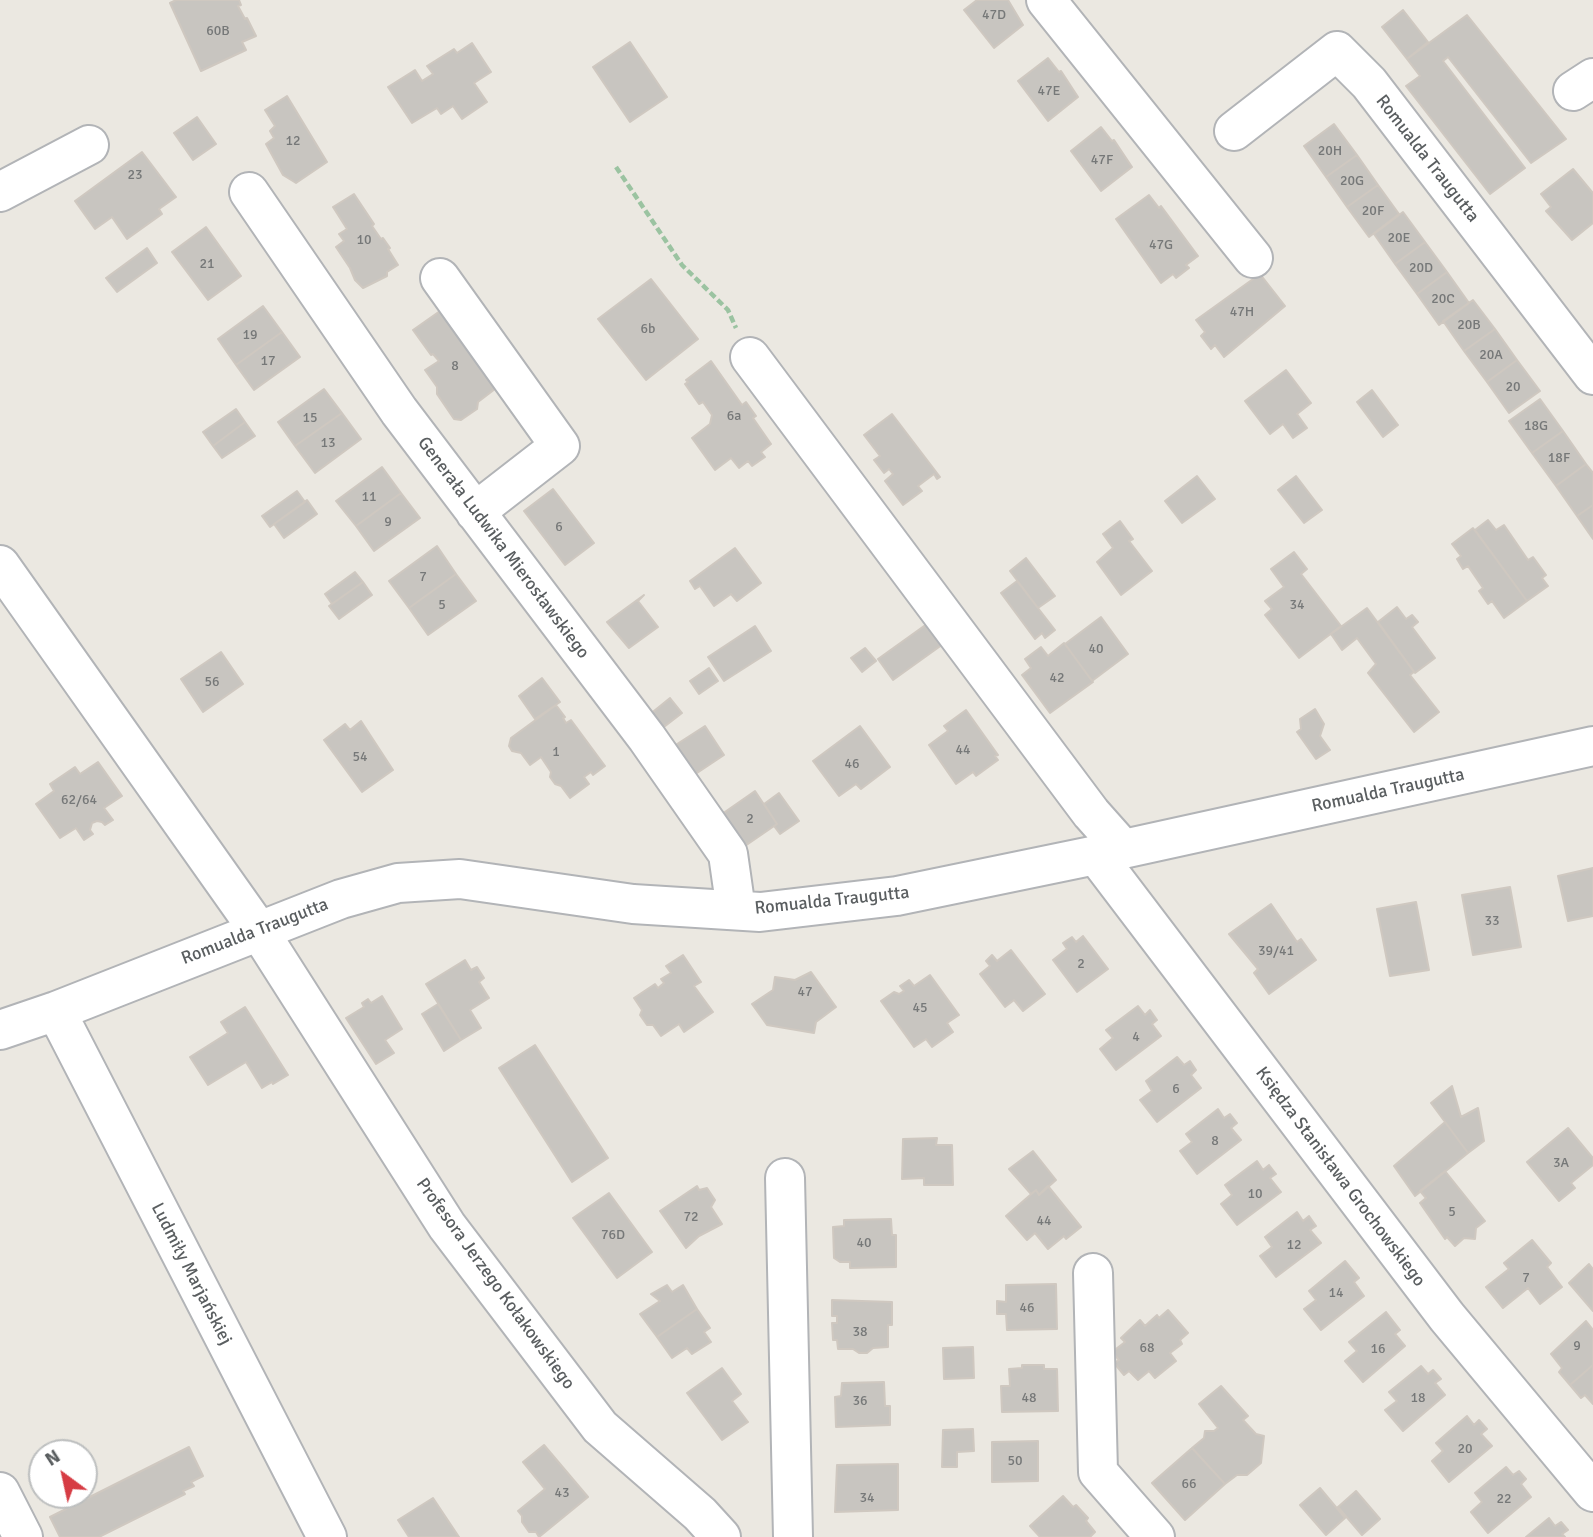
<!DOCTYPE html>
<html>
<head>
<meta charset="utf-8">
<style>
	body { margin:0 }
	#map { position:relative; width:1593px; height:1537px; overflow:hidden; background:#ebe8e1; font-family:Signika,sans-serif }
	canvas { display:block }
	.north { position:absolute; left:28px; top:1439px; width:70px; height:70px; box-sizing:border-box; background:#fff; border:2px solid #bdbfbf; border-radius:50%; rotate:327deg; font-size:19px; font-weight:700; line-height:28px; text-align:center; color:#5a5e60 }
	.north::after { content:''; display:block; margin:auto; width:24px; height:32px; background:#d63c44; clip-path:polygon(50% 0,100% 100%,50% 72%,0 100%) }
</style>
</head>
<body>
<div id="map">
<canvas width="1593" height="1537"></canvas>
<div class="north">N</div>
</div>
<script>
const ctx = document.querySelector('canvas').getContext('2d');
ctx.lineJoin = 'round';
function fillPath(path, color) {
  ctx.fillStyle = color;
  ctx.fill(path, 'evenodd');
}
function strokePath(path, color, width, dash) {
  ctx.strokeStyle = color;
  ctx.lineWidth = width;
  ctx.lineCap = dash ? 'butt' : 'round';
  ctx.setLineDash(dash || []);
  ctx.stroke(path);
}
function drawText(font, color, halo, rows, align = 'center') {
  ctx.font = font + ' Signika,sans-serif';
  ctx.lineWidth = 5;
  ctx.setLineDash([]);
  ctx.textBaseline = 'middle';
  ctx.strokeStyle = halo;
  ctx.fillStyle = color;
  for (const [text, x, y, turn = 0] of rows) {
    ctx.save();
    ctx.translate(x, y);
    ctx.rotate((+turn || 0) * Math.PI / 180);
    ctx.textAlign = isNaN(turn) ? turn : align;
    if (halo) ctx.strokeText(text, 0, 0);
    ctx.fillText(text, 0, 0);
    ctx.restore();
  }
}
const building = new Path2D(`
	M176,0H239L241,5L238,6L245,19L247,18L256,36L242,42L246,50L201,71L170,3Z
	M977,0H1008L1023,25L994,48L964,10Z
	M1403,10L1428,42L1407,59L1382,27Z
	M1467,15L1566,139L1531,163L1448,57L1443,61L1525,168L1490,194L1406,86L1420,76L1407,59Z
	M630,42L667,97L630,122L593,67Z
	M472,43L491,72L474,83L487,102L462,119L453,106L441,114L437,108L412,123L388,87L415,70L422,81L433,74L427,66L454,49L457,53Z
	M1048,58L1059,72L1061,71L1078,97L1048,121L1018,81Z
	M287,96L327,162L296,183L283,175L266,144L274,138L270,131L275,126L265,110Z
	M197,117L216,144L193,160L174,133Z
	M1334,124L1357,155L1326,177L1304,146Z
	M1101,127L1112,141L1114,140L1132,167L1101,191L1071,151Z
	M142,152L176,197L159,209L162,214L127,239L112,217L95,229L75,201Z
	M1357,155L1378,185L1347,207L1326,177Z
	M1573,169L1593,193V223L1572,240L1546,211L1551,207L1541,194Z
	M1378,185L1399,214L1369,237L1347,207Z
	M354,194L374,224L372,226L381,239L383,238L390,248L388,249L398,265L387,272V276L363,288L355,280L350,268L336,247L344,241L339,234L347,229L333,207Z
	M1149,195L1159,208L1161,206L1198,256L1186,265L1189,268L1176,278L1173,274L1161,283L1116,219Z
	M1403,212L1425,242L1395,264L1374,234Z
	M206,227L241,276L208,300L172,252Z
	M1425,242L1447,272L1417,294L1395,264Z
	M147,248L157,263L117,292L106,278Z
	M1447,272L1469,303L1439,325L1417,294Z
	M1260,274L1285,306L1224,357L1215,345L1211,349L1201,336L1205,332L1196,320Z
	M651,279L698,339L646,380L598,319Z
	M1473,300L1495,329L1464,351L1443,321Z
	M263,306L282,332L236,365L218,339Z
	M440,311L495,389L478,402L477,409L461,420L454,419L437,394V387L425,370L439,361L433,354L431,355L413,330Z
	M1495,329L1517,360L1487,382L1464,351Z
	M282,332L300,357L254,390L236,365Z
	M1517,360L1540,391L1509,413L1487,382Z
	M711,361L742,405L746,402L756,416L753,418L771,444L761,452L765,457L752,466L748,461L739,468L731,458L715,470L692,438L710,424L712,415L703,402L699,404L685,384L688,382L686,380Z
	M1286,370L1311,403L1297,414L1307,428L1293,438L1283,424L1270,434L1245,401Z
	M324,389L342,413L295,446L278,422Z
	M1372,390L1398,425L1383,437L1357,402Z
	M1540,399L1563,431L1532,453L1509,421Z
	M236,409L245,422L213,446L203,432Z
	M342,413L361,439L315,473L295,446Z
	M892,414L940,477L937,479L934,474L918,486L922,491L903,505L885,481L893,474L889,469L884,473L874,460L880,456L864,435Z
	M245,422L255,436L222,458L213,446Z
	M1563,431L1586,464L1556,486L1532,453Z
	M1586,464L1593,473V505L1577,516L1556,486Z
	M382,467L401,493L356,526L336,501Z
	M1197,476L1215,499L1182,523L1165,501Z
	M1296,476L1322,510L1304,523L1278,490Z
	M553,489L594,543L565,565L524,511Z
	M297,491L305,502L270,527L262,516Z
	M401,493L420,518L374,551L356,526Z
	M307,500L317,514L284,538L274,524Z
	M1593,505V539L1577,516Z
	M1488,520L1496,530L1504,525L1528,560L1533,557L1546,575L1542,578L1548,586L1527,601L1475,530Z
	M1120,521L1133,539L1129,541L1152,571L1121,595L1097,562L1113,548L1103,534Z
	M1473,528L1527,601L1504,618L1492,601L1488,604L1479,591L1483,588L1468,566L1463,569L1457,559L1461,556L1452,544Z
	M437,546L456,574L409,608L389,581Z
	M735,548L761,583L737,601L731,594L714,606L700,586L695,589L690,581Z
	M1294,552L1307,569L1301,574L1341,626L1299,658L1265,615L1272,609L1265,601L1284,587L1271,569Z
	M1026,558L1055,596L1038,608L1010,571Z
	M355,572L363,582L332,604L325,594Z
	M456,574L476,601L428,635L409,608Z
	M1017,581L1055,630L1045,638L1042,633L1035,639L1001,593Z
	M363,582L372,595L339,619L329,606Z
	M644,595L638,601L658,627L629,648L607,622Z
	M1397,607L1406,619L1412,615L1418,622L1412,627L1435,658L1415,673L1378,622Z
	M1367,608L1414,672L1410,675L1439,712L1414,732L1368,673L1376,664L1357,638L1342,650L1331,634Z
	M1101,617L1128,654L1092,681L1065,644Z
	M931,621L946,642L893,680L878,659Z
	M755,626L771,651L724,681L708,657Z
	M1064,643L1093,682L1050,713L1022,675L1031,668L1025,659L1041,647L1048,656Z
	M865,648L876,661L862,672L851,658Z
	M221,652L243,684L203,712L181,679Z
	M709,668L718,681L699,694L690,681Z
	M542,678L560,702L535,719L519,696Z
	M670,698L682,713L660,730L649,715Z
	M556,705L565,717L563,718L566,723L571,720L605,766L593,775L591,772L584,777L589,784L570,798L561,786L555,784L550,777L551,772L541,757L530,765L521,753L512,751L509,746L511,738Z
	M1315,709L1324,724L1320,736L1330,750L1316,759L1297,732L1301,729L1300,719Z
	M966,710L998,755L995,756L998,760L976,776L973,772L956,784L929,745L948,731L944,726Z
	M361,721L393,770L362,792L324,740L345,724L350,730Z
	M705,726L724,755L694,775L674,746Z
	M860,726L890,767L861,789L856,784L839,796L813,761Z
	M98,762L122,796L104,808L113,820L105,825L102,822L97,821L92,823L90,830L93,834L84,840L76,828L60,838L36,804L54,791L50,784L75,767L80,774Z
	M755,791L777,824L745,846L722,814Z
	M779,793L799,821L780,834L774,826L777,824L764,804Z
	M1593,868V916L1568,921L1558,876Z
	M1510,887L1521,947L1473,955L1462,895Z
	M1416,902L1429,970L1390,976L1377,909Z
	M1271,904L1297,942L1301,939L1316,960L1269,994L1254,973L1258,969L1229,934Z
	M1083,936L1108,969L1077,992L1053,960L1067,949L1063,943L1072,937L1076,942Z
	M1011,950L1045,994L1023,1011L1014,1000L1005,1007L980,974L990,966L986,961L992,955L997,961Z
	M683,955L701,982L694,986L713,1012L684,1032L679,1024L661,1036L653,1025H647L640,1015L642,1010L634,998L655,984L658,988L664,983L661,979L671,973L666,966Z
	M465,960L471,970L477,967L484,978L479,982L489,998L470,1010L481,1028L461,1040L426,984Z
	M811,972L836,1007L816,1022L814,1033L767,1025L752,1004L773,990L775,977L795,980Z
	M930,975L959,1015L947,1023L953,1032L932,1047L926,1039L914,1047L881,1001L894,992L899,994L904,991L900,986L909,980L914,986Z
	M382,996L402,1029L385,1040L394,1053L376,1064L346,1018L364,1007L362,1003L368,999L371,1003Z
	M438,1004L461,1040L444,1051L422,1014Z
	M1138,1006L1145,1015L1150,1010L1157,1020L1152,1024L1161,1036L1116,1070L1100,1049L1113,1038L1106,1030Z
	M245,1007L288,1075L273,1084L272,1082L262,1088L246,1062L208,1085L190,1057L228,1033L221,1022Z
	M535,1045L608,1158L572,1182L499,1068Z
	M1177,1057L1184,1065L1190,1061L1196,1070L1191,1075L1201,1088L1157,1122L1140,1100L1152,1091L1146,1081Z
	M1452,1086L1461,1117L1478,1108L1484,1141L1468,1153L1431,1103Z
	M1218,1109L1224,1118L1230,1114L1237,1123L1231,1128L1241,1140L1197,1174L1180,1151L1192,1142L1186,1134Z
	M1445,1122L1468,1153L1415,1196L1394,1166Z
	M1568,1128L1593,1158V1165L1571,1183L1575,1188L1559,1201L1527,1162Z
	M937,1138L936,1145H952L953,1185H924V1178L902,1179L903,1139Z
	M1033,1151L1056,1180L1039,1195L1036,1190L1031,1194L1009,1169Z
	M1257,1161L1263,1170L1269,1165L1276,1174L1270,1178L1281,1192L1237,1225L1221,1204L1232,1195L1225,1185Z
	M1445,1171L1485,1221L1476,1228L1475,1239L1464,1238L1455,1246L1447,1237L1445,1239L1420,1203L1426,1198L1420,1191Z
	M697,1186L699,1190L707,1188L715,1200L711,1207L722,1224L699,1236L686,1248L660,1211Z
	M1048,1186L1081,1227L1066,1239L1064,1236L1048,1249L1035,1233L1027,1240L1006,1216L1036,1190L1039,1195Z
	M609,1193L652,1252L617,1278L573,1218Z
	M1297,1212L1303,1221L1309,1216L1316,1226L1310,1230L1321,1243L1276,1277L1260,1256L1272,1247L1265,1237Z
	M891,1219L892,1235H896V1267L850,1268V1262H840L834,1258L833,1227L844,1226V1220Z
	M1532,1240L1551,1263L1547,1267L1562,1287L1540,1304L1528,1288L1503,1308L1486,1287L1509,1269L1504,1263Z
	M1345,1261L1359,1278L1354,1282L1364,1296L1321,1330L1304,1309L1316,1300L1309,1291Z
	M1589,1264L1593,1269V1311L1569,1283Z
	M1056,1284L1057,1329L1007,1330L1006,1314H997V1301L1006,1302V1285Z
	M667,1285L672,1292L683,1285L697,1309L657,1337L640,1314L660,1301L651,1294Z
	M832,1300L892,1302V1325H888V1347L873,1348L867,1353H859L853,1349H838L837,1340H833L832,1323H837V1316H832Z
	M697,1309L710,1328L704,1332L711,1342L692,1354L687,1348L672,1358L657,1337Z
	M1168,1310L1188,1333L1180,1340L1182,1344L1170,1353L1176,1361L1155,1378L1149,1371L1138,1380L1129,1371L1124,1375L1114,1363L1119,1360L1112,1352L1125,1342L1121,1338L1140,1320L1145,1326L1157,1315L1159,1318Z
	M1386,1312L1400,1330L1395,1334L1405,1346L1363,1382L1345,1361L1357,1351L1349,1342Z
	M1586,1321L1593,1330V1365L1570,1385L1559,1372L1562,1368L1551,1354Z
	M973,1347L974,1378L944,1379L943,1348Z
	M1022,1365H1044V1369H1057L1058,1411L1002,1412L1001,1386H1010L1009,1369L1022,1368Z
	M1593,1365V1404L1585,1395L1581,1398L1570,1385Z
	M1421,1366L1428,1374L1433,1370L1441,1379L1435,1383L1445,1395L1403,1431L1385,1410L1397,1401L1389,1392Z
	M722,1368L741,1394L732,1401L748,1422L722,1440L687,1393Z
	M884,1382L885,1406H890V1425L836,1427L835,1397L841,1396L842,1383Z
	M1221,1386L1248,1416L1243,1420L1256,1434L1264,1436L1261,1463L1247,1475H1237L1225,1484L1192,1448L1204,1438L1205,1431H1214L1218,1428L1199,1404Z
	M1467,1416L1474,1425L1479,1420L1487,1429L1481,1434L1492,1446L1449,1482L1432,1461L1443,1451L1436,1443Z
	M973,1429L974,1451L957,1452V1467H942L943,1430Z
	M1038,1441V1481L992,1482V1442Z
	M544,1445L588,1497L539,1537L536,1532H529L522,1522V1516L518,1511L545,1489L523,1462Z
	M189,1447L203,1476L191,1482L194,1486L183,1491L185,1494L99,1537H60L50,1517Z
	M1192,1448L1225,1484L1185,1520L1152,1483Z
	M898,1464V1510L835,1512L837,1465Z
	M1506,1467L1513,1475L1519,1471L1526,1479L1521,1484L1531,1497L1488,1533L1471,1512L1482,1502L1475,1493Z
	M1320,1488L1345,1518L1326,1535L1300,1505Z
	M1356,1491L1380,1519L1362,1535L1338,1507Z
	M1063,1496L1073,1507L1076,1505L1088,1518L1086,1521L1095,1532L1090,1537H1040L1030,1526Z
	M433,1498L459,1537H409L398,1520Z
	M1549,1518L1555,1526L1561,1522L1568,1530L1562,1534L1565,1537H1526Z`);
fillPath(building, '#c8c5c0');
strokePath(building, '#cfc8c0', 2);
const minor = new Path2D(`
	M1046,0L1253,258
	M1573,91L1593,78
	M1234,131L1337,51L1369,83L1593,375
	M0,192L89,145
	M249,192L399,411L647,738L728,854L736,910
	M440,278L560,446L475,512
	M750,357L1091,813L1123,849
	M0,565L259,931L447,1226L600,1427L700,1514L721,1537
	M1096,855L1447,1317L1593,1492
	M56,1011L327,1537
	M0,1030L56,1011L341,899L398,883L460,879L633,904L760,912L897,896L1096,855L1593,746
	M785,1178L793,1537
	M1093,1273L1098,1472L1155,1537
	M0,1492L23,1537`);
strokePath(minor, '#b2b4b7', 42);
strokePath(new Path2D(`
	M616,167L682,265L728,310L736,328`), '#9bc3a1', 4.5, [7, 3.5]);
strokePath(minor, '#fff', 38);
drawText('14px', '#767878', null, [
	["47D",994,15],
	["60B",218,31],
	["47E",1049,91],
	["12",293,141],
	["20H",1330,151],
	["47F",1102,160],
	["23",135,175],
	["20G",1352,181],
	["20F",1373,211],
	["20E",1399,238],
	["10",364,240],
	["47G",1161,245],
	["21",207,264],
	["20D",1421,268],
	["20C",1443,299],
	["47H",1242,312],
	["20B",1469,325],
	["6b",648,329],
	["19",250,335],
	["20A",1491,355],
	["17",268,361],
	["8",455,366],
	["20",1513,387],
	["6a",734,416],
	["15",310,418],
	["18G",1536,426],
	["13",328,443],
	["18F",1559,458],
	["11",369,497],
	["9",388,522],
	["6",559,527],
	["7",423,577],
	["5",442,605],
	["34",1297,605],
	["40",1096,649],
	["42",1057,678],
	["56",212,682],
	["44",963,750],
	["1",556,752],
	["54",360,757],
	["46",852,764],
	["62/64",79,800],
	["2",750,819],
	["33",1492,921],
	["39/41",1276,951],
	["2",1081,964],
	["47",805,992],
	["45",920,1008],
	["4",1136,1037],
	["6",1176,1089],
	["8",1215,1141],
	["3A",1561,1163],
	["10",1255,1194],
	["5",1452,1212],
	["72",691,1217],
	["44",1044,1221],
	["76D",613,1235],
	["40",864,1243],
	["12",1294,1245],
	["7",1526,1278],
	["14",1336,1293],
	["46",1027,1308],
	["38",860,1332],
	["9",1577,1346],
	["68",1147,1348],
	["16",1378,1349],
	["48",1029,1398],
	["18",1418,1398],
	["36",860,1401],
	["20",1465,1449],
	["50",1015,1461],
	["66",1189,1484],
	["43",562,1493],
	["34",867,1498],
	["22",1504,1499]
]);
drawText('18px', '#5a5e60', '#fff', [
	["Romualda Traugutta",1427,159,52],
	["Generała Ludwika Mierosławskiego",503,548,53],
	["Romualda Traugutta",1388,791,-12],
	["Romualda Traugutta",832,901,-6],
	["Romualda Traugutta",255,932,-21],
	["Księdza Stanisława Grochowskiego",1340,1177,53],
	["Ludmiły Marjańskiej",191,1274,63],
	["Profesora Jerzego Kołakowskiego",495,1284,54]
]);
</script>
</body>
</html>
